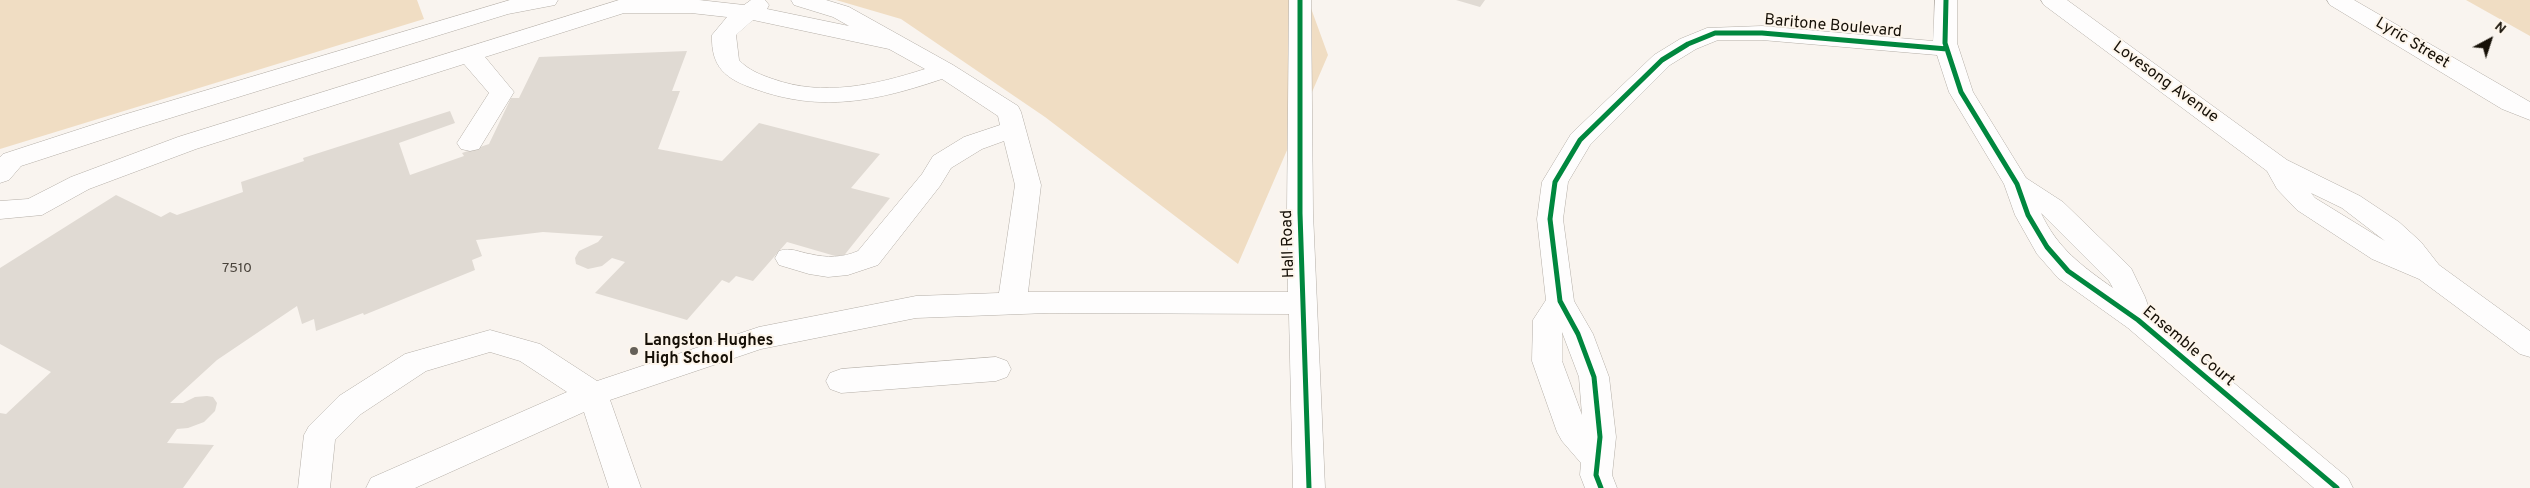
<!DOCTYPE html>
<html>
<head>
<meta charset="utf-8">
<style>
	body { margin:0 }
	#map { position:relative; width:2530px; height:488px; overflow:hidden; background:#f9f4ef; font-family:Overpass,sans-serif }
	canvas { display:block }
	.north { position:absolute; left:2465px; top:15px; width:50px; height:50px; -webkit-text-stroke:4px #fdf5eb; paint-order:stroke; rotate:40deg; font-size:14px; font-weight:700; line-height:20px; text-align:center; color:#161007 }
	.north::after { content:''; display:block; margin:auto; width:18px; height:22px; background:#161007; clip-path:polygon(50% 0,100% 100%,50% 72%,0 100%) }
</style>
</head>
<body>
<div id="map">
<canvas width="2530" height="488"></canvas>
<div class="north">N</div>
</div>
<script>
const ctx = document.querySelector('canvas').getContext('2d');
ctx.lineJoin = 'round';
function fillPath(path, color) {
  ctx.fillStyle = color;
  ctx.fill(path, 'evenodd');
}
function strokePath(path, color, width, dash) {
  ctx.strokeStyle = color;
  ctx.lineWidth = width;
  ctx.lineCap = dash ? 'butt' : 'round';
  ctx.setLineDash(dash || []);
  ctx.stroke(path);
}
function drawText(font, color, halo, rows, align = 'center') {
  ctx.font = font + ' Overpass,sans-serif';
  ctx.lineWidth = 4;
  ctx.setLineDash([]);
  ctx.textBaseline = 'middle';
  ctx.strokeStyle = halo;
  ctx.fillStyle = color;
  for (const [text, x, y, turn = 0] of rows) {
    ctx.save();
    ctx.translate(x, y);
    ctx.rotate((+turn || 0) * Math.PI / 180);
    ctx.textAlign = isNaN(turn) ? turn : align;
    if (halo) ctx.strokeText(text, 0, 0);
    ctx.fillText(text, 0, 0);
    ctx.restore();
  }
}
fillPath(new Path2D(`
	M0,0H417L424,19L0,149Z
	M836,0H1308L1328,55L1238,264L1045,117L901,19Z
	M2466,0H2530V36Z`), '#f0ddc3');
fillPath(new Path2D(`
	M1456,0H1485L1480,7Z
	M687,51L672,91H680L658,149L722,161L759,123L880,154L851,188L890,198L842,258L787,242L753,281L736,276L729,283L722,280L687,320L595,293L625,262L612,258L602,266L588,269L576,264L575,258L579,251L598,242L603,236L543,232L476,240L482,256L472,260L475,270L364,315L363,313L316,331L314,319L302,324L297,306L217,360L170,403H183L195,397L207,396L213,397L217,403L215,411L204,422L188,428L177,429L167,443L214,445L183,488H0V413L6,414L51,372L0,344V268L116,195L161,217L170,212L177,215L243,192L241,182L304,161L303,158L450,111L455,123L399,143L410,175L464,156L462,153L489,144L511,98H519L539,57Z`), '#e0dad3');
const minor = new Path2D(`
	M510,0H558L555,5L508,14L141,127L21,166L9,180L0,183V157L3,154L123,115Z
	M619,0H699L744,5L751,0H765L769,5L767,9L849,26L833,17L794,5L791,0H826L849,7L953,65L1018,106L1021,112L1041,185L1028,292H1288L1287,213L1289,0H1311L1313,213L1325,488H1293L1289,314L1048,313L916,318L761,349L610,400L641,488H609L584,412L415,488H366L371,478L567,392L520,361L490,352L426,371L361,414L335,440L330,488H298L304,435L309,426L339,396L405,354L490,330L540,344L597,381L759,327L916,296L999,293L1015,185L1004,141L982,149L951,168L940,186L878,265L848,275L828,277L809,274L779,265L775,258L779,251C791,247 798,252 810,254C827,258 842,258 858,251L922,174L933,156L964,137L1000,125L998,116L942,79C877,101 821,113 755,89C726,79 711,68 712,35L727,17L691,13H624L485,57L514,92L479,149L470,151L461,149L457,143L489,93L464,64L196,149L89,189L42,215L0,219V201L28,199L71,177L178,137ZM753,20L889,49L925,69C875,85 823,97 773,79C761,75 748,70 739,60L736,35Z
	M1935,0H1957V43L1973,92L2026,178L2063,202L2131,268L2145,297L2151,314L2348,478L2353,488H2314L2128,328L2058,278L2037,254L2015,215L2004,184L1949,92L1937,55L1762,40H1718L1696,49L1670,65L1590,145L1568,182L1563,219L1574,301L1593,334L1609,377L1616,437L1612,475L1617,488H1585L1580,475L1581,463L1562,441L1557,432L1532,361L1533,320L1546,300L1537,219L1542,182L1571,134L1654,55L1680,39L1707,28L1762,26L1933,41ZM2041,213L2109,281L2113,288C2082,266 2057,248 2041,213ZM1562,332L1579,377L1582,415L1562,361Z
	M2041,0H2067L2287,160L2360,196L2399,222L2421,242L2439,265L2530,331V357L2520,354L2419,279L2372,259L2297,210L2277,189L2267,171L2044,5ZM2311,193L2342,208L2385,241L2315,198Z
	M2327,0H2354L2530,102V120L2502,109L2330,5Z
	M996,357L1007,361L1011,369L1007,377L996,381L841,393L830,389L826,381L830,373L841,369Z`);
strokePath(minor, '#b4aea7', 1);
fillPath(minor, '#fefdfd');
strokePath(new Path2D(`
	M1300,0V213L1309,488
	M1946,0L1945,43L1961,92L2017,184L2028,215L2047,247L2068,271L2138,320L2337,488
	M1601,488L1596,475L1600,437L1594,377L1578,334L1560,301L1550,219L1555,182L1580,140L1662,60L1688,44L1715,33H1762L1947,49`), '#00873e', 5);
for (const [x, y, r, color] of [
	[634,351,5,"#656058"]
]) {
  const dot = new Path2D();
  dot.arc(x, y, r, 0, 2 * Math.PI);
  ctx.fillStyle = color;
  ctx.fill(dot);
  strokePath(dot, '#fdf5eb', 2);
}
drawText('14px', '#48423a', null, [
	["7510",237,269]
]);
drawText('16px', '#161007', '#fdf5eb', [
	["Baritone Boulevard",1833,27,5],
	["Lyric Street",2412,44,31],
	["Lovesong Avenue",2165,83,36],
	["Hall Road",1289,244,-92],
	["Ensemble Court",2188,347,40]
]);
drawText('bold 16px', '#161007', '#fdf5eb', [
	["Langston Hughes",644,342],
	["High School",644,360]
], 'left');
</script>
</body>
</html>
